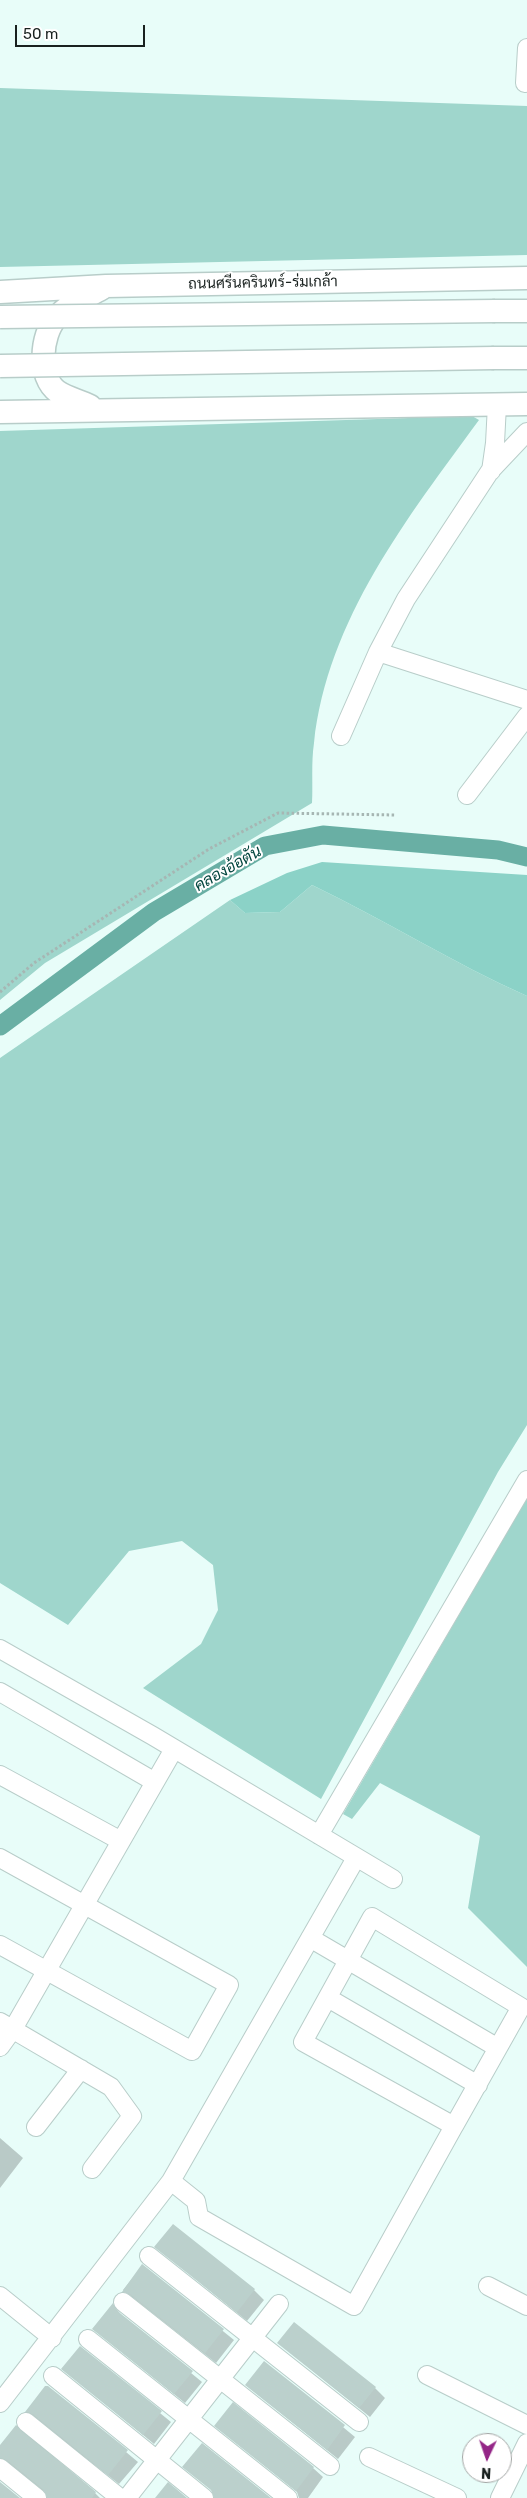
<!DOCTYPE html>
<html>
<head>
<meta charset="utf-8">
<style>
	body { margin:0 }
	#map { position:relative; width:527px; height:2498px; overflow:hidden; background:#e8fdf9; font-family:Rubik,sans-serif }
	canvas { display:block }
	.north { position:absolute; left:462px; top:2433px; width:50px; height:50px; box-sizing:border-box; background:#fff; border:1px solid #a3a6a5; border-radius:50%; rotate:183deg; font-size:14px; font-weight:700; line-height:20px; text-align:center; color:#19211f }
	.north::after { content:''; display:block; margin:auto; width:18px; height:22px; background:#942687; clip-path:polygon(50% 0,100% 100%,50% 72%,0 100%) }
	.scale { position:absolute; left:15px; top:25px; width:130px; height:22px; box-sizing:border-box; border:2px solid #19211f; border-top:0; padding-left:6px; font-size:15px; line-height:18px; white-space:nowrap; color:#19211f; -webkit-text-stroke:4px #fff; paint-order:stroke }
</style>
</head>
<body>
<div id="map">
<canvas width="527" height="2498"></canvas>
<div class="north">N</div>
<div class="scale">50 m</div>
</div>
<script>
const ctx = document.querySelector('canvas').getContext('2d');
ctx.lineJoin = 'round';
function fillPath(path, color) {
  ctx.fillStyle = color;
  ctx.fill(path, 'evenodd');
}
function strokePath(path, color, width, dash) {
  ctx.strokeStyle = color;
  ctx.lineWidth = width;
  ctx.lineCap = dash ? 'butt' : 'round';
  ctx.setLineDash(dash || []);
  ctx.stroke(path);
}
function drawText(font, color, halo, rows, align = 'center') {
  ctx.font = font + ' Rubik,Sarabun,sans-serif';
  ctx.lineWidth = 4;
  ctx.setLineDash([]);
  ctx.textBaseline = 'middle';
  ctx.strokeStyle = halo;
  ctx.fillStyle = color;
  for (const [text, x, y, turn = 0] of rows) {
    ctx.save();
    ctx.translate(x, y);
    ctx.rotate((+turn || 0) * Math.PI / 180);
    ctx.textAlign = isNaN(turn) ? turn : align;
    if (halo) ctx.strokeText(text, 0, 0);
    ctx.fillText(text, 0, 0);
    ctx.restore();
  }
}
fillPath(new Path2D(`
	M0,88L527,106V255L0,267Z
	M472,416L479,420C408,517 327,620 314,743C311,763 313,784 312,803L45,963L0,1000V431Z
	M312,885C385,920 453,963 527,996V1425L498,1472L321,1799L143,1688L201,1644L218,1610L213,1565L182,1541L129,1551L68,1625L0,1583V1058L230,900L245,913L280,912Z
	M527,1498V1967L468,1908L480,1836L380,1783L352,1819L343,1814Z`), '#9fd6cc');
fillPath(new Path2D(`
	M322,862L527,875V996C453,963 385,920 312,885L280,912L245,913L230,900L287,873Z`), '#8bd2c7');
fillPath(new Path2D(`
	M0,2138L23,2158L0,2188Z
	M156,2247L254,2290L264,2300L247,2321Z
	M142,2266L234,2340L216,2363L123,2290Z
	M113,2305L124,2318L202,2382L185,2403L93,2329Z
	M278,2343L375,2388L385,2398L370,2417Z
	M80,2348L171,2422L154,2444L63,2369Z
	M264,2362L355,2437L338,2459L246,2385Z
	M48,2387L138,2462L119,2484L26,2412Z
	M216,2426L313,2468L323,2477L308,2498H299L297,2492Z
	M27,2438L95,2493L100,2498H48L46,2493L12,2467L0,2475V2447Z`), '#0003');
strokePath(new Path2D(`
	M0,1026L154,912L265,846L323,835L498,850L527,857`), '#69afa4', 19);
fillPath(new Path2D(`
	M173,2224L255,2289L237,2312L154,2247Z
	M142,2264L224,2329L205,2353L130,2294L122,2292Z
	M113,2303L116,2310L193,2371L174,2394L92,2329Z
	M294,2322L376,2387L359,2408L277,2343Z
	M80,2346L162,2411L143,2435L61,2369Z
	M264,2361L345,2425L327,2450L245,2385Z
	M45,2386H48L128,2450L108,2475L33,2414L25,2412Z
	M233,2402L314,2467L296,2491L214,2426Z
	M16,2425L96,2492L92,2498H47L44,2490L7,2460L0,2458V2445Z
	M202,2443L271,2498H214L211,2490L182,2467Z
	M0,2482L20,2498H0Z
	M168,2482L187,2498H155Z`), '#bbd0cc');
const minor = new Path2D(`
	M525,83L527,48
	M491,471L495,443L497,405
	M378,652L527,700
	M341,736L378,652L406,599L490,471L527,432
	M467,795L527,716
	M0,1649L153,1736L393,1879
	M0,1692L155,1782
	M0,1775L121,1841
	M319,1835L527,1480
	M0,1858L229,1985L192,2051L0,1945
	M372,1917L521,2007L454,2126L303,2042Z
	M310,1938L498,2048
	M328,1998L478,2085
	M0,2022L111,2087L132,2116L92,2169
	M0,2047L13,2029L174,1749
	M36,2127L81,2069
	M171,2181L196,2201L199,2217L354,2306L454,2126
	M149,2256L359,2422
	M488,2286L527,2306
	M0,2296L52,2338
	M123,2302L330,2466
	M88,2339L288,2498
	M427,2375L527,2425
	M53,2376L204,2498
	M0,2403L171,2181L356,1858
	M26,2422L120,2498
	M369,2457L457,2498
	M0,2468L37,2498
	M127,2498L279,2304
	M500,2498L527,2443`);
const major = new Path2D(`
	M0,292L106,286L527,278
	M495,311H527
	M494,358H527
	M90,406C80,401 67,398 58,392C37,377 41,335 56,318C67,305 87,297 101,289
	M0,412L527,404`);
strokePath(minor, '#b8cdc9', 20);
strokePath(major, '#b8cdc9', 25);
strokePath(new Path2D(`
	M0,992L34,963L209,849L278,813L396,815`), '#a6b6b3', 3, [2.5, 2.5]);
strokePath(minor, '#fff', 18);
strokePath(major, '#fff', 22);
const majorBridge = new Path2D(`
	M0,317L495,311
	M0,366L494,358`);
strokePath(majorBridge, '#b8cdc9', 25, []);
strokePath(majorBridge, '#fff', 22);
drawText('15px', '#19211f', '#fff', [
	["ถนนศรีนครินทร์-ร่มเกล้า",263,283,-1]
]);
drawText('italic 16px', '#02453e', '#fff', [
	["คลองอ้อตัน",228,869,-30]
]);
</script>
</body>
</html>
